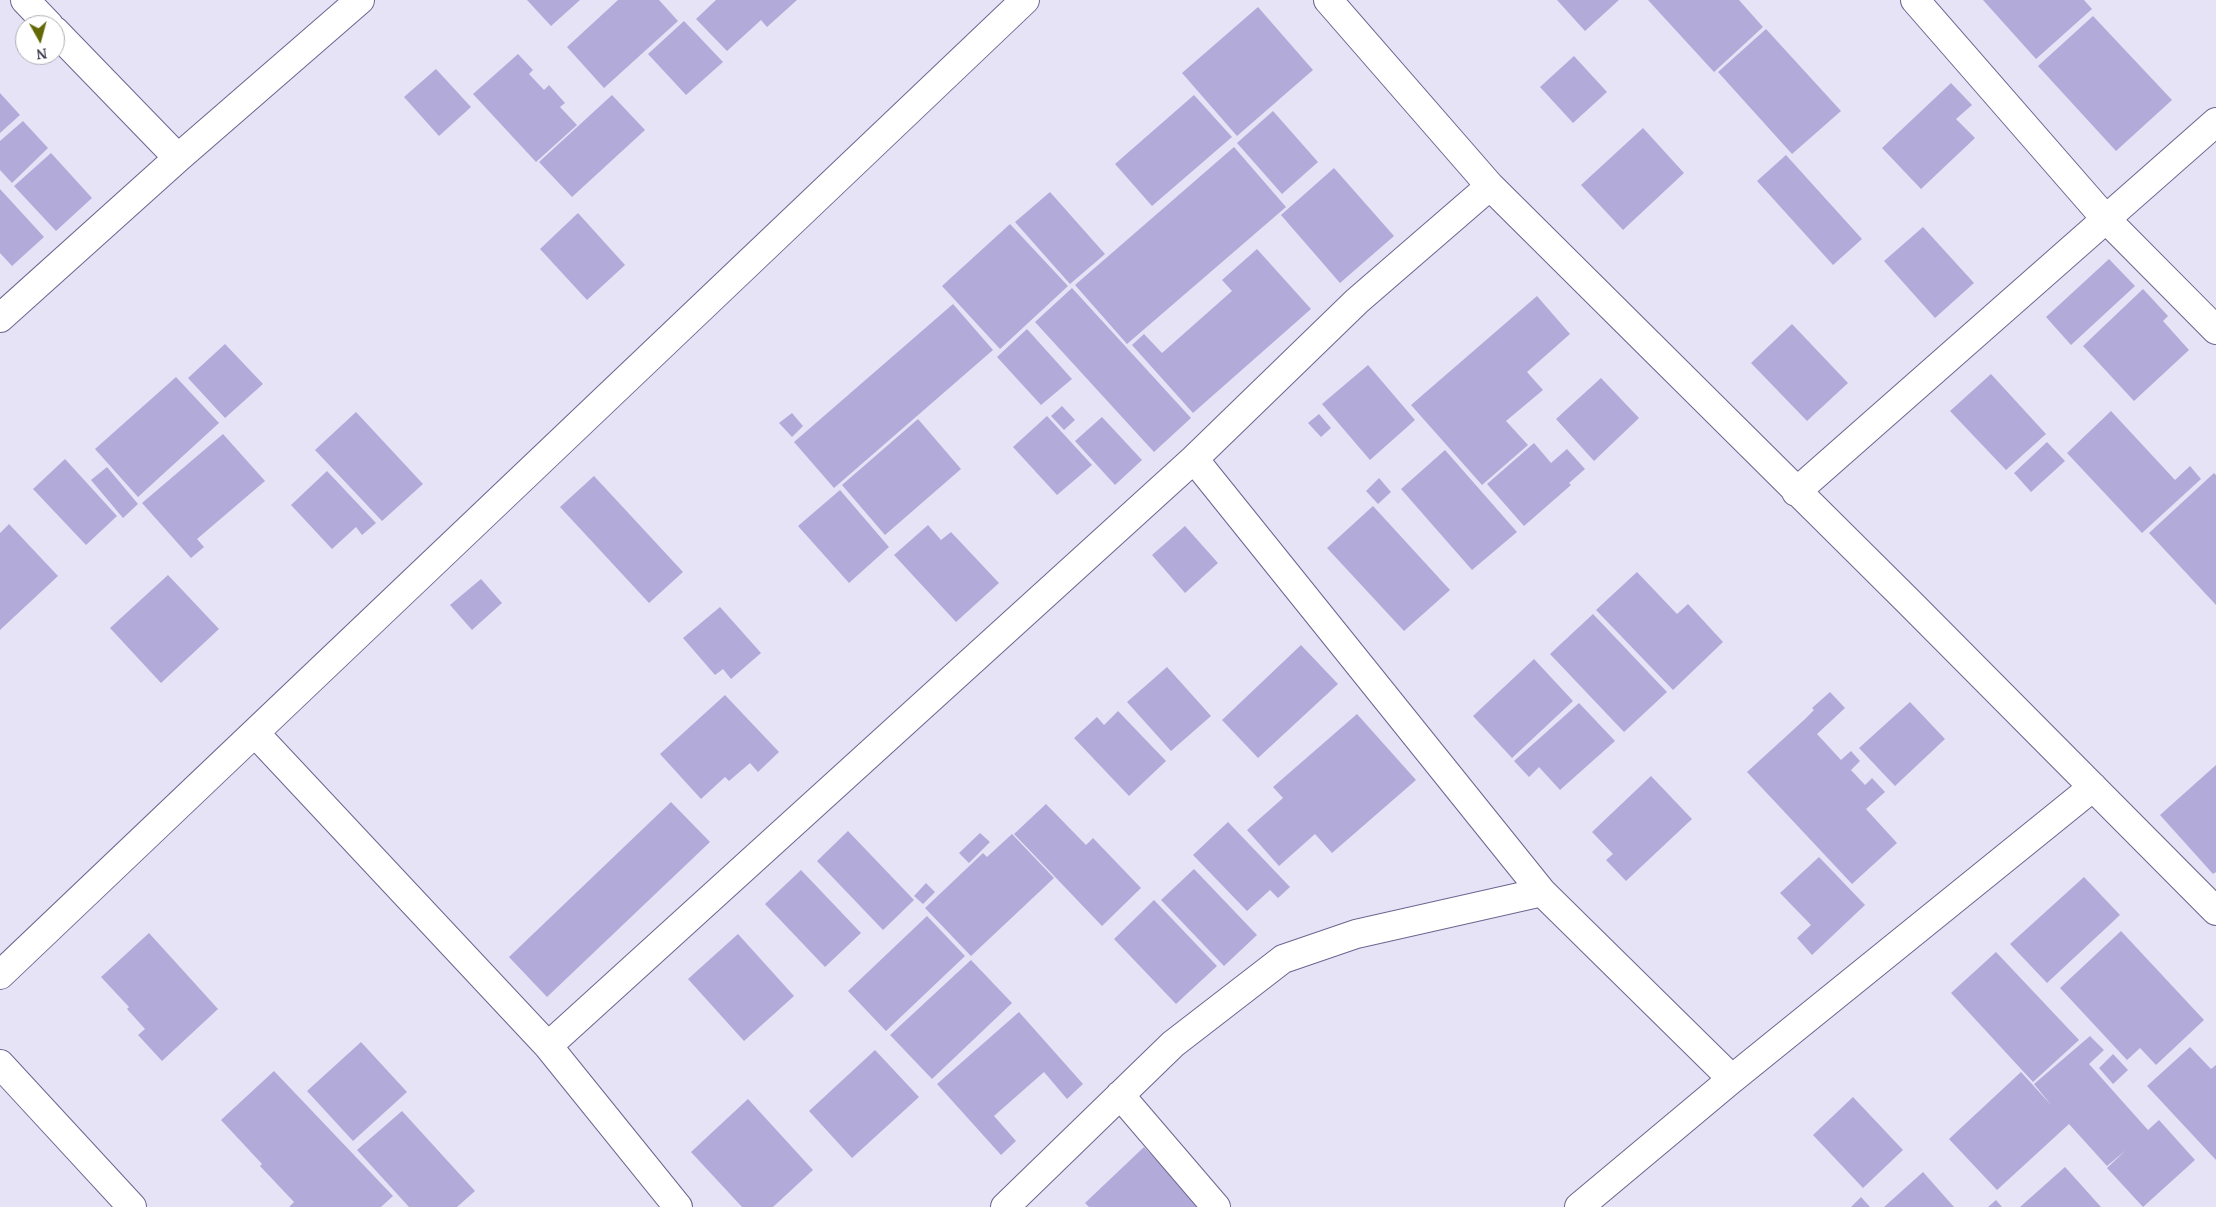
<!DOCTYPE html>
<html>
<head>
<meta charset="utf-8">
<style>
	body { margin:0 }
	#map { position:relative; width:2216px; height:1207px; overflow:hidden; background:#e6e3f7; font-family:"PT Serif",serif }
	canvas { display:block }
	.north { position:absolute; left:15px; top:15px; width:50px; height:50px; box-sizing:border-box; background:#fff; border:1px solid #afaeb6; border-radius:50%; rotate:173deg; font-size:14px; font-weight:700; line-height:20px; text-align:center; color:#383548 }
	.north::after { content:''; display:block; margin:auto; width:18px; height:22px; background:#646908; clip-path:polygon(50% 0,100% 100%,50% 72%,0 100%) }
</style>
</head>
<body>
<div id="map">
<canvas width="2216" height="1207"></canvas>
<div class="north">N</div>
</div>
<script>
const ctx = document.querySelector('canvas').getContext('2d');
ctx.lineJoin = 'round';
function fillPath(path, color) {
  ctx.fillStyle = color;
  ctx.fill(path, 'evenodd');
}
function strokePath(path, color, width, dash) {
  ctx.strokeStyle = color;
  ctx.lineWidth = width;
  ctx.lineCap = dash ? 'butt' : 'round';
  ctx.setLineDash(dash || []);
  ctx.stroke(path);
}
fillPath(new Path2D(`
	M527,0H580L551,26Z
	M618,0H659L678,21L604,88L567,47Z
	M716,0H797L767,27L761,20L727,51L696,19Z
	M1557,0H1619L1585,31Z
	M1648,0H1739L1763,27L1714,72Z
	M1983,0H2084L2092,9L2036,59Z
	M1258,7L1313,70L1237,136L1182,73Z
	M2093,16L2172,100L2116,151L2038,66Z
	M684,21L723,62L686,95L648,54Z
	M1766,29L1841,111L1792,154L1718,72Z
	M518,54L533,70L529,74L544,90L549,85L565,103L560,107L577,125L536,162L473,94Z
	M1574,56L1607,92L1573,123L1540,87Z
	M436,69L471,107L439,136L404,97Z
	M1951,83L1972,105L1956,119L1975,138L1921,189L1882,148Z
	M0,93L20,115L0,133Z
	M612,95L645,130L572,197L539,162Z
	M1194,95L1232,137L1152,206L1115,164Z
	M1273,111L1318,162L1282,194L1237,143Z
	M23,121L48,148L12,183L0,170V141Z
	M1643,128L1684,173L1623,230L1581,185Z
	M1234,147L1286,207L1127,344L1075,285Z
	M51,153L92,198L56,231L14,186Z
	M1786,155L1862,239L1833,265L1757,181Z
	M1334,168L1394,236L1340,283L1281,215Z
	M0,189L44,237L12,266L0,253Z
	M1050,192L1105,254L1070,284L1015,222Z
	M578,213L625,265L587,300L540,249Z
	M1010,224L1068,286L1000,349L942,286Z
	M1923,227L1974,283L1935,318L1884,261Z
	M1257,249L1311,309L1193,413L1132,345L1144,334L1162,353L1232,291L1222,280Z
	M2109,259L2135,286L2071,345L2046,317Z
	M1072,288L1191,418L1154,452L1035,322Z
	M2143,289L2168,316L2163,321L2189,350L2134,401L2083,346Z
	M1537,296L1570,334L1527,372L1543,390L1506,421L1528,445L1482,485L1411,405Z
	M953,304L993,350L834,488L794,442Z
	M1792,324L1848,383L1807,421L1751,363Z
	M1027,329L1072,379L1041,405L997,357Z
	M225,344L263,384L225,418L188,378Z
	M1368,365L1415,420L1370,460L1322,404Z
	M1991,374L2046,434L2006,470L1950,411Z
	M176,377L219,423L138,497L95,449Z
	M1601,378L1639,418L1594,461L1556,419Z
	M1062,406L1075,420L1064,430L1051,416Z
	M2111,411L2175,480L2190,466L2201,479L2142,533L2067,453Z
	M356,412L423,484L382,521L315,450Z
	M792,413L803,426L792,437L779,423Z
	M1319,414L1331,428L1321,437L1308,423Z
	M1047,416L1092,465L1057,495L1013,447Z
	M1102,417L1142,460L1115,485L1075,441Z
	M918,419L961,469L885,535L842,485Z
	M223,434L265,481L197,539L204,547L191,558L142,503Z
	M2047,442L2065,461L2031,492L2014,473Z
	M1534,443L1551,463L1567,449L1585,469L1569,483L1571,485L1524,526L1487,484Z
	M1445,450L1517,532L1472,570L1401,489Z
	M65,459L117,516L86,545L33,489Z
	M107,467L138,504L123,518L91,480Z
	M327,471L376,523L362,535L356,527L332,549L291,505Z
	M2214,473L2216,475V605L2149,533Z
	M594,476L683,572L649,603L560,507Z
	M1379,478L1391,492L1378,504L1366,491Z
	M840,490L889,547L849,583L798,526Z
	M1373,506L1450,590L1404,631L1327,548Z
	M9,524L58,576L0,630V533Z
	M928,525L941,540L951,532L999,583L956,622L894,555Z
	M1185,526L1218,563L1185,593L1152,555Z
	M1637,572L1677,614L1688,604L1723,642L1673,690L1596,610Z
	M168,575L219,629L161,683L110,628Z
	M481,579L502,603L472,630L450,605Z
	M720,607L761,653L731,679L723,669L715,675L683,638Z
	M1593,614L1667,692L1624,732L1550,654Z
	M1301,645L1338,684L1258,758L1222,720Z
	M1534,659L1573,701L1512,758L1473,716Z
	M1167,667L1211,716L1171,751L1127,702Z
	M1830,692L1845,708L1817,734L1841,760L1851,751L1860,761L1851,770L1865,785L1872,778L1885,792L1866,809L1897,843L1852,884L1747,772L1804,720L1814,710L1812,708Z
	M725,695L779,752L758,772L750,763L729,781L725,777L701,799L660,754Z
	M1910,702L1945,739L1895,786L1859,748Z
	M1579,703L1615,741L1560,790L1539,767L1529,777L1514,761Z
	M1118,711L1166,761L1129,796L1074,738L1097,717L1104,725Z
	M1357,714L1416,780L1332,853L1315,834L1279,866L1247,830L1283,798L1273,787Z
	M2216,765V872L2213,874L2160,815Z
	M1651,776L1692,819L1626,881L1606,860L1613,854L1592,832Z
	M671,802L710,842L547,997L509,957Z
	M1046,804L1086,845L1093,838L1141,888L1102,926L1014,834Z
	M1228,822L1290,887L1278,898L1270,890L1247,911L1193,855Z
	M848,831L914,900L883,930L817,861Z
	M980,833L990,842L969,863L959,853Z
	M1012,834L1054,878L971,956L925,908L983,853L987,857Z
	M1819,857L1865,905L1812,955L1797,938L1811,925L1780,893Z
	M1194,869L1257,935L1224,966L1161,900Z
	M801,870L861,933L825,967L765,904Z
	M2084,877L2120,915L2047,983L2010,944Z
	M926,883L935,892L923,904L914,896Z
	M1154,900L1217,966L1176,1004L1114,939Z
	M927,916L965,956L886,1031L848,991Z
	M2121,931L2204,1020L2156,1065L2140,1048L2127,1060L2060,988Z
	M149,933L218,1009L162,1061L138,1035L145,1029L127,1009L129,1007L101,977Z
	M738,934L794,996L744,1041L688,979Z
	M1996,952L2079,1040L2033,1082L1951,993Z
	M971,960L1012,1003L932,1079L890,1035Z
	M1019,1012L1083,1084L1067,1099L1044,1072L994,1116L1016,1141L1001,1155L937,1084Z
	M2090,1036L2104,1050L2089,1064L2148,1130L2159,1120L2195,1160L2143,1207L2107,1168L2126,1150L2107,1166L2069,1124L1997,1190L1949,1139L2021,1072L2052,1106L2034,1084Z
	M361,1042L407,1092L353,1141L307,1091Z
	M2190,1047L2211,1069L2216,1065V1160L2147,1086Z
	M875,1050L919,1097L852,1158L809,1111Z
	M2113,1054L2128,1070L2113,1084L2099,1068Z
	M274,1071L393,1196L381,1207H289L294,1202L260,1166L262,1164L221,1120Z
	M1853,1097L1903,1150L1863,1188L1813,1135Z
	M748,1099L813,1170L773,1207H742L691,1152Z
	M402,1111L475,1191L457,1207H409L357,1150Z
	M1144,1147L1201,1207H1089L1085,1203Z
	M2065,1167L2101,1207H2020Z
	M1923,1172L1954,1207H1884Z
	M1861,1197L1870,1207H1851Z
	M1996,1200L2002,1207H1988Z`), '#b2aad9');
const minor = new Path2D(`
	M25,0L49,25
	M1328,0L1490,186L1909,602L2216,911
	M1915,0L2105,218L2216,330
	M55,31L178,158
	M1490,186L1357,301L1194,459L1542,892
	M0,318L178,158L360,0
	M1796,492L2216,122
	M255,733L548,1046L678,1207
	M0,975L1025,0
	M548,1046L1194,459
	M0,1064L132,1207
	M1120,1095L1216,1207
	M1005,1207L1173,1044L1283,959L1356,934L1542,892L1732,1079L2093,787
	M1579,1207L1732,1079`);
strokePath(minor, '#6d6590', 30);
strokePath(minor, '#fff', 28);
</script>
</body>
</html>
